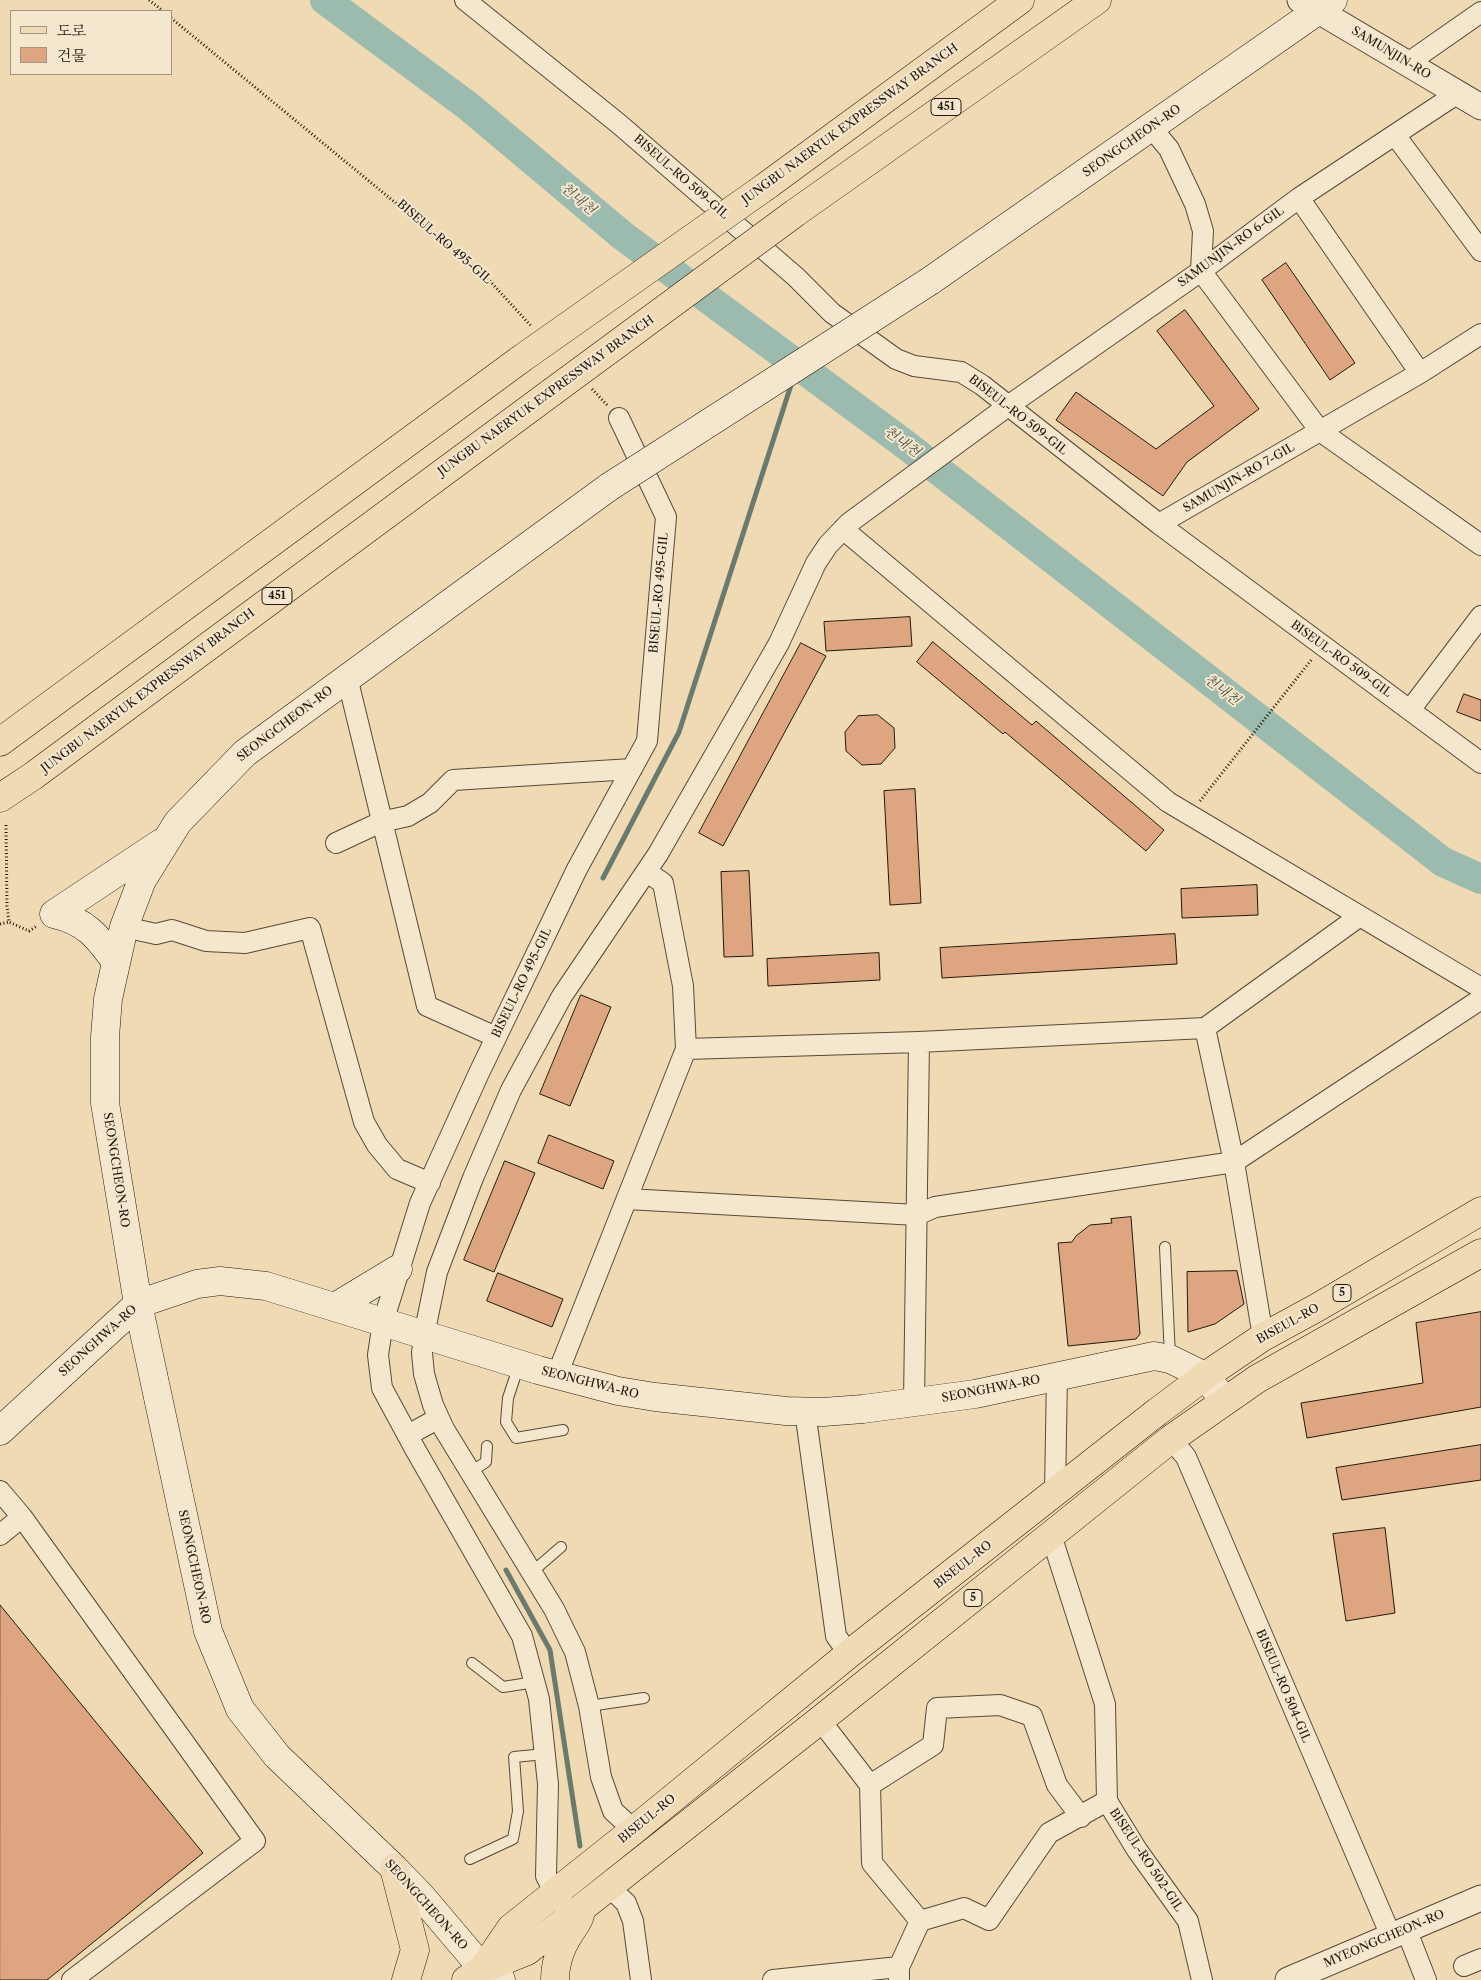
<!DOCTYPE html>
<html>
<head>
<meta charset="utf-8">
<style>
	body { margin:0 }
	#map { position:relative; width:1481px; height:1980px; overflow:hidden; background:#efdab3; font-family:"Libre Caslon Text","Noto Serif KR",serif }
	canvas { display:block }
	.legend { position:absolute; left:10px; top:10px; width:162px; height:65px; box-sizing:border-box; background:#f5e7ce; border:1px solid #a19582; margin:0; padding:6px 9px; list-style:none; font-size:15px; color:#231a0f }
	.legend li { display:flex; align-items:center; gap:10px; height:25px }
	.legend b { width:25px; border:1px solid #a19582 }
</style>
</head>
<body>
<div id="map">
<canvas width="1481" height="1980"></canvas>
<ul class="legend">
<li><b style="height:6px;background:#efdab3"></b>도로</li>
<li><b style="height:14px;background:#dda580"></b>건물</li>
</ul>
</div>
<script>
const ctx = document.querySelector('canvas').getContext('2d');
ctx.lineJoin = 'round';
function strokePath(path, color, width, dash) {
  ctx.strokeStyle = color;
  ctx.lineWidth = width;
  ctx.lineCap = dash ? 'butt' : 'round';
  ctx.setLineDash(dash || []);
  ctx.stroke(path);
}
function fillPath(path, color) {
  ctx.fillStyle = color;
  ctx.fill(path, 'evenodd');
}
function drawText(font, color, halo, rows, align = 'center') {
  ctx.font = font + ' "Libre Caslon Text","Noto Serif KR",serif';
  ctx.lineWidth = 4;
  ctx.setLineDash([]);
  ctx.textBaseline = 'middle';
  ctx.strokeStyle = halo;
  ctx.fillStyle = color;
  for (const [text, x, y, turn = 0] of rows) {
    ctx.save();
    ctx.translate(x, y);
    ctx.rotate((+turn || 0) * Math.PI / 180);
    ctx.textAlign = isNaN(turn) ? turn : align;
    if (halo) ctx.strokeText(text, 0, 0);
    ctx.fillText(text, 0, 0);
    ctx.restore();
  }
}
strokePath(new Path2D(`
	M603,878L679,732L792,382
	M506,1570L550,1650L580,1846`), '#6a7b6e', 5);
strokePath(new Path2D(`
	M325,0L468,106L623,236L902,442L1443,862L1481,879`), '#9abbae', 30);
const building = new Path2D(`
	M1286,263L1355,363L1330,380L1262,280Z
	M1185,310L1259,409L1187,462L1163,496L1056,420L1076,392L1156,449L1214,406L1157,331Z
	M910,617L912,646L826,651L824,622Z
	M933,642L1032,725L1036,721L1164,830L1146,851L1005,732L1003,734L917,662Z
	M801,643L826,656L723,846L699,833Z
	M1464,694L1481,700V721L1457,712Z
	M878,715L894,728L895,748L881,764L862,765L846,751L845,732L858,716Z
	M915,789L921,903L890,905L884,791Z
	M749,871L753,956L724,957L721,872Z
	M1257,885L1258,915L1182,918L1181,889Z
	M1175,934L1177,964L942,978L940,948Z
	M879,953L880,980L768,986L767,959Z
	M581,995L611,1007L570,1106L540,1094Z
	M549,1135L614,1161L603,1189L538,1163Z
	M505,1161L535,1173L494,1272L464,1260Z
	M1131,1217L1140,1334L1136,1339L1068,1346L1058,1243L1072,1242L1076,1236L1090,1225L1112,1223L1111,1219Z
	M1237,1271L1244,1304L1215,1324L1188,1332L1187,1272Z
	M498,1273L563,1299L552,1327L487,1301Z
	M1481,1312V1407L1307,1438L1301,1403L1423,1383L1416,1323Z
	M1481,1445V1480L1342,1500L1336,1468Z
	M1385,1528L1395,1613L1346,1621L1333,1534Z
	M0,1605L203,1853L47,1980H0Z`);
fillPath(building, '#dda580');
strokePath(building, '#231a0f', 1);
const service = new Path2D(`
	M1165,1247L1170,1358
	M519,1365L508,1398L506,1422L516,1438L563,1430
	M469,1473L486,1462L487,1446
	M532,1572L561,1547
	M472,1663L503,1687L535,1682
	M589,1706L644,1698
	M470,1859L513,1839L518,1811L514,1757L545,1754`);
const minor = new Path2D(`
	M465,0L619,124L796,277L832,313L896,359L914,366L961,372L982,385L1159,524L1481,763
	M1408,63L1481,12
	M1151,127L1169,149L1195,204L1203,231L1201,271L1320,431L1481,545
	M1395,135L1481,251
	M1420,373L1481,334
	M1159,524L1420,373L1299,198
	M843,529L1168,802L1481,988
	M347,677L427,1006L496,1037
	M1410,710L1481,616
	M336,843L381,822L408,816L430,803L453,780L632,769
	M124,927L156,934L172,930L206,941L245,943L310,928L364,1122L377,1145L397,1169L430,1183
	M1205,1028L1234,1162L1263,1337
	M686,1049L919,1042L1205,1028L1360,916
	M627,1199L917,1215L935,1207L1234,1162L1481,999
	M557,1375L686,1049L683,986L663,883L647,872
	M914,1402L919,1042
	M805,1411L836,1636L849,1654
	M408,1435L439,1418
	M1171,1439L1186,1457L1391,1936
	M0,1491L22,1517L255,1841L72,1980
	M1055,1492L1057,1376
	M0,1535L22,1517
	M1051,1535L1105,1704L1107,1801L1137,1850L1188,1921L1202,1980
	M820,1720L870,1785L872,1863L920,1921L899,1967V1980
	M870,1785L933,1745L937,1708L1000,1705L1032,1716L1057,1785L1081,1817
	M634,1830L613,1811L601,1777L589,1706L575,1652L554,1609L444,1429L433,1405L424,1374L422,1353L424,1335L437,1272L473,1178L511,1090L562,996L658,854L779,643L816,563L828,545L849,523L1008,406L1201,271L1299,198L1458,93
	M609,1887L626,1903L633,1921L641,1980
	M571,1915L555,1893L546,1876L548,1784L539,1699L522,1636L415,1449L382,1388L378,1355L383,1322L420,1203L479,1073L577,869L647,741L666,517L619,418
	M920,1921L964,1908L989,1920L1049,1833L1107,1801
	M1406,1929L1426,1980
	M1464,1966L1481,1959
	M773,1980L899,1967`);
const tertiary = new Path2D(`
	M1300,0L1481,107
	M1288,1980L1481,1898`);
const secondary = new Path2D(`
	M930,281L1333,0
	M54,914L161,843
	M54,914C86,921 98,937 116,962
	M335,1307L398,1269
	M0,1431L138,1304L197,1284L220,1281L266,1286L538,1370L618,1391L655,1397L786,1411L823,1412L863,1409L975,1394L1154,1356L1170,1359L1205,1376L1225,1401
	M501,1980L483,1969L422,1897L394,1868L277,1756L240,1709L208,1631L138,1304L105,1103V1037L108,999L124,927L142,880L178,822L245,753L609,487`);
const primary = new Path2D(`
	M394,1868L415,1950L406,1980
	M483,1969L511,1928L634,1830L849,1654L1157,1412L1205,1376L1263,1337L1318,1307L1481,1211
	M466,1980L483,1969L527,1951L820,1720L1171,1439L1257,1379L1481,1253
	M555,1980C555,1965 560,1949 568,1936C572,1929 578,1923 580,1915`);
const motorway = new Path2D(`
	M765,187L1020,0
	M795,213L1097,0
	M0,742L521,359
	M0,798L33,776L552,392`);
strokePath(service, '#564a38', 12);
strokePath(minor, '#564a38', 22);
strokePath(tertiary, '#564a38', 27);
strokePath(secondary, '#231a0f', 29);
strokePath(primary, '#231a0f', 29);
strokePath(motorway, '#231a0f', 29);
strokePath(new Path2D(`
	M149,0L163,11
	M171,18L488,279L532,327
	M592,389L608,406
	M1200,801L1312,659
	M6,825L7,906L9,922L29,931L37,926
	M0,924L9,922`), '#231a0f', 3, [1, 2.5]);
strokePath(service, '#f5e7ce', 10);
strokePath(minor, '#f5e7ce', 20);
strokePath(tertiary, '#f5e7ce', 25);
strokePath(secondary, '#f5e7ce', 28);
strokePath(primary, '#efdab3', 28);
strokePath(motorway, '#efdab3', 28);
const secondaryBridge = new Path2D(`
	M609,487L930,281`);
const motorwayBridge = new Path2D(`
	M521,359L765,187
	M552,392L795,213`);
strokePath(secondaryBridge, '#231a0f', 29, []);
strokePath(motorwayBridge, '#231a0f', 29, []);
strokePath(secondaryBridge, '#f5e7ce', 28);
strokePath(motorwayBridge, '#efdab3', 28);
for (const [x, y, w] of [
	[946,107,30],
	[277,596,30],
	[1342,1293,18],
	[973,1598,18]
]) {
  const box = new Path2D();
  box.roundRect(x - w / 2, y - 8.5, w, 17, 4);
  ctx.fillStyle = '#f5e7ce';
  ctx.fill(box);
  strokePath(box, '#231a0f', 1);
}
drawText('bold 11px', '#231a0f', null, [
	["451",946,107],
	["451",277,596],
	["5",1342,1293],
	["5",973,1598]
]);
drawText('12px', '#231a0f', '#f5e7ce', [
	["SAMUNJIN-RO",1391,53,31],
	["JUNGBU NAERYUK EXPRESSWAY BRANCH",850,124,-36],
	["SEONGCHEON-RO",1132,141,-35],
	["BISEUL-RO 509-GIL",681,177,41],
	["BISEUL-RO 495-GIL",444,242,41],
	["SAMUNJIN-RO 6-GIL",1231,247,-36],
	["JUNGBU NAERYUK EXPRESSWAY BRANCH",546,396,-36],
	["BISEUL-RO 509-GIL",1018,415,38],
	["SAMUNJIN-RO 7-GIL",1239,478,-30],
	["BISEUL-RO 495-GIL",659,593,-85],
	["BISEUL-RO 509-GIL",1341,659,36],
	["JUNGBU NAERYUK EXPRESSWAY BRANCH",148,691,-37],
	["SEONGCHEON-RO",285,724,-37],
	["BISEUL-RO 495-GIL",522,983,-64],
	["SEONGCHEON-RO",116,1170,81],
	["BISEUL-RO",1288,1324,-29],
	["SEONGHWA-RO",98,1341,-42],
	["SEONGHWA-RO",590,1383,14],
	["SEONGHWA-RO",991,1389,-11],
	["BISEUL-RO",963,1565,-38],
	["SEONGCHEON-RO",194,1567,78],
	["BISEUL-RO 504-GIL",1283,1686,67],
	["BISEUL-RO",647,1819,-39],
	["BISEUL-RO 502-GIL",1146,1860,56],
	["SEONGCHEON-RO",426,1905,48],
	["MYEONGCHEON-RO",1384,1939,-23]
]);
drawText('italic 14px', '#4d5247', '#f5e7ce', [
	["천내천",578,199,40],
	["천내천",902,442,37],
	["천내천",1222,690,38]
]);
</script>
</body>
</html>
